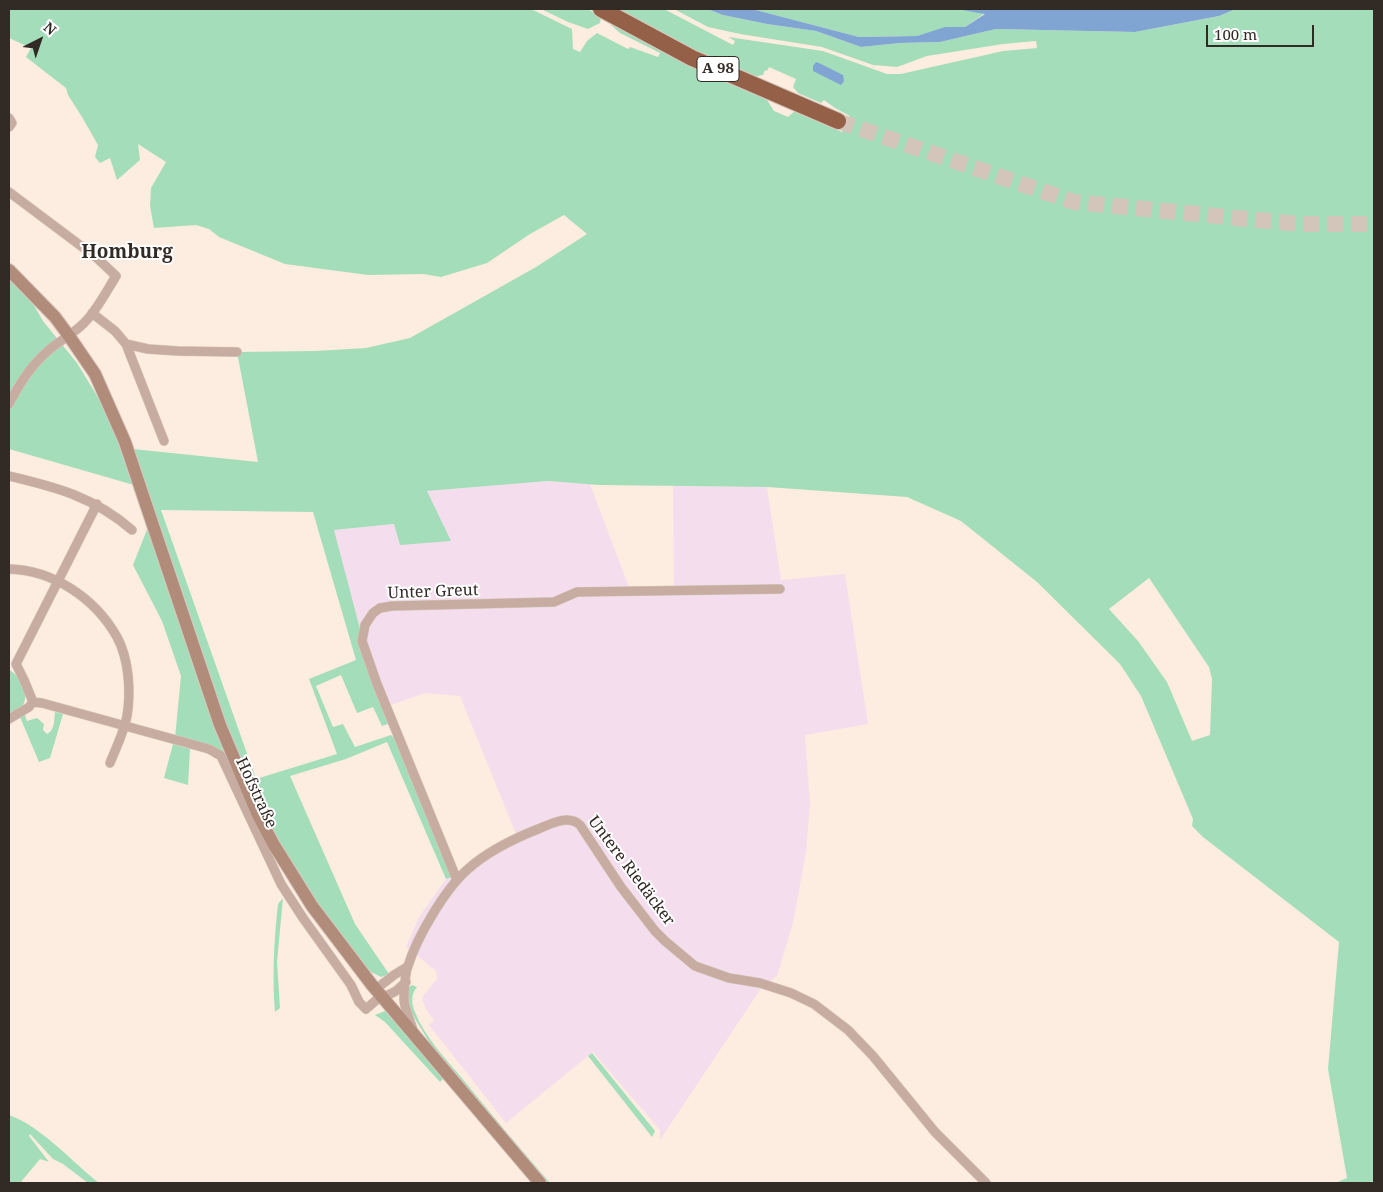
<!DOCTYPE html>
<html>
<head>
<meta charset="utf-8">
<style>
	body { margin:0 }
	#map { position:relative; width:1383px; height:1192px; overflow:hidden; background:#fdece0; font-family:"Noto Serif",serif }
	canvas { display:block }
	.frame { position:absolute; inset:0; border:10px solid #322a25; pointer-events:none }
	.north { position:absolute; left:15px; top:15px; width:50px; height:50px; -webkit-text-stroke:4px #fff; paint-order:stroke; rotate:41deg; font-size:14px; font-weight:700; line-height:20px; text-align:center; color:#322a25 }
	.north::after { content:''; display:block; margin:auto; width:18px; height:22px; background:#322a25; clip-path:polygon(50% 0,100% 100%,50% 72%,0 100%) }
	.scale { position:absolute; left:1206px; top:25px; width:108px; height:22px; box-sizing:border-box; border:2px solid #322a25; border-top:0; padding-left:6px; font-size:15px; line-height:18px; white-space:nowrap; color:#322a25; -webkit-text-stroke:4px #fff; paint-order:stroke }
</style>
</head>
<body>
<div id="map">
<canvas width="1383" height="1192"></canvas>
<div class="frame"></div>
<div class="north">N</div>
<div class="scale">100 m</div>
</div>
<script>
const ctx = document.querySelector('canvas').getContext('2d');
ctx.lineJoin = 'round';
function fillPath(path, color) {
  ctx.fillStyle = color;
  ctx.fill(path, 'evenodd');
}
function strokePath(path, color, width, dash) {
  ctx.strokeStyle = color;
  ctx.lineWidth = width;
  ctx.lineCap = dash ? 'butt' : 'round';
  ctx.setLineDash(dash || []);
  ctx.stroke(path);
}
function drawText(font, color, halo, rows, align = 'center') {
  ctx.font = font + ' "Noto Serif",serif';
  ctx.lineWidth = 4;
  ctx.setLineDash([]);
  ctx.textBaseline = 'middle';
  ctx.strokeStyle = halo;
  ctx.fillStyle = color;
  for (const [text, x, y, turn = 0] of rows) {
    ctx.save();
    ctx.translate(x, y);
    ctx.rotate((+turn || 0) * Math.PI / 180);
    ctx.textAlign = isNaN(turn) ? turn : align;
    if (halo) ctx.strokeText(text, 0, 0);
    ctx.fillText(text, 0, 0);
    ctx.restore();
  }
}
fillPath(new Path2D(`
	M548,481L590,484L629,587H674L673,486L767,487L781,580L845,574L868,724L805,735L810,803L806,852L793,923L777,976L762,987L660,1140V1130L593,1052L506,1123L429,1025L434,1020L427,1011L422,1000L423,996L437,979L436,971L406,947L419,917L446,879L463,868L476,857L516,834L460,696L425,693L388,706L357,621L334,530L395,524L450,540L427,491Z`), '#f4deed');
fillPath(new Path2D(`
	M9,9H531L572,29L573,49L580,52L587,41L597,33L628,49L630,47L658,57L660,53L620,33L611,25L612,22L762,92L774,111L788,117L797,109L842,132L850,116L835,108L824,100L821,103L798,93L793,87L796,79L769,67L767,71L765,70L763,75L752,77L695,51L616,9H664L733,45L735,41L728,37L823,51L887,74H901L1003,51L1037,48L1036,41L1003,44L927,56L897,67L873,65L822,47L740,34L708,27L674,9H707L723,15L767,24L816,31L861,47L900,43L940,42L996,29L1135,32L1219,16L1236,9H1374V1181L1367,1183H1335L1347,1178L1328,1069L1339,942L1203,837L1192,826L1193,819L1141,696L1120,664L1037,582L961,521L907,497L767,487L599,485L548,481L427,491L451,541L400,545L394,524L334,530L360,629L359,636L388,721V724L382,726L373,707L357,713L341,675L316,686L333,727L343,724L355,747L391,735L394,738L450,870L452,877L446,879L387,742L346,759L290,776L355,924L389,974L381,977L369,971L329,921L280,847L235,755L133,449L258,462L237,352L315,351L366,348L410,338L536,267L587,234L564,215L530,234L487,263L441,277L423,274L368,275L285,264L219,237L209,229L196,225L154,228L150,206L151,188L166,162L138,144L140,160L117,180L110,158L100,163L95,157L98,145L82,117L68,95L66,88L26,57L31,48L9,38ZM161,510L313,512L356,660L309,679L337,754L256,779ZM1149,578L1209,667L1212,679L1210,735L1192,741L1167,682L1138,641L1109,609Z
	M541,9H588L601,17L600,23L588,29L568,22Z
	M752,9H956L985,13L965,27L945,28L917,36L859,37Z
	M9,279L32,302L43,321L77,363L102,404L126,460L134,485L9,449Z
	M148,527L225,753L222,754L175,738L181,676L162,621L133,565Z
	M9,670C19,674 30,694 23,705C20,709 13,711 9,713Z
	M55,712L63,714L50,758L39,762L20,717L25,715L27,721L37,718L44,724L43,730L47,734C55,730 54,720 55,712Z
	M173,744L190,749L188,785L164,778Z
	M283,898L277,962L280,1008L275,1012C272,976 274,940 278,904Z
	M412,985L417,987C411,994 411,1003 415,1012C424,1036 445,1058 461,1077C490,1113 520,1148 550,1183H545L433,1048L412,1014L409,1005V987Z
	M385,1011L444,1078L440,1082L385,1022L375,1015Z
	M592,1053L655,1131L652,1137L588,1056Z
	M9,1115C42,1127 71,1161 99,1183H88L63,1164L53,1159L30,1134L29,1136L49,1162L40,1159L20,1183H9Z`), '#a4ddba');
fillPath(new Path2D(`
	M707,9H752L859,37L917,36L945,27H965L985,14L956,9H1236L1219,16L1135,32L996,29L940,42L900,43L861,47L816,31L767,24L723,15Z
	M816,62L819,63L843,75L844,81L841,85L813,71V66Z`), '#80a5d2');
strokePath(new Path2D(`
	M838,121L1074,202L1299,224H1374`), '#d4c5bb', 16, [16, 8]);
const street = new Path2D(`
	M9,118L12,123L9,127
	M9,192L97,258L116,276C106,292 97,310 84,323C73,334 61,340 50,349C31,365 20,383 9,404
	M92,313L115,331L126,344L148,349L178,351L237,352
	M126,344L164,441
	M9,476C56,487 94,497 132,530
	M9,569C53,570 95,598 117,637C129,659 131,692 127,716C124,732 116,748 110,763
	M16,664L97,504
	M16,664L24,680L33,702
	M33,702L42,703L209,749L221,756L281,884L303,918L351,985L359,1002L366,1009L381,996L388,995L396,991L406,982
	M9,719L29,707L33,702
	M457,880L377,684L362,641L365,625L373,613L380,608L392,606L554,602L577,592L780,589
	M376,989L394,975L407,967
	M413,1030C410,1020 405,1010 404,1000C404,992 405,973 408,966C417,937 445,889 468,869C488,851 513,839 538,829C551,824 568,814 580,825L621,887L655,931L665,941L695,966L729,978L760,983L791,993L814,1004L848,1030L873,1056L935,1132L986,1183`);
const secondary = new Path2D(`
	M9,270L55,317L69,336L95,374L125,442L220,725L258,815L274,845L312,906L372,985L540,1183`);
const highway = new Path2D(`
	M601,9L692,58L838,121`);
strokePath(street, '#d8c9be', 10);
strokePath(secondary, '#d8c9be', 14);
strokePath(highway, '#d8c9be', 18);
strokePath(street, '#c7ada1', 9);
strokePath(secondary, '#b28c7b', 12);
strokePath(highway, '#946048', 16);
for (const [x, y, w] of [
	[718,69,42]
]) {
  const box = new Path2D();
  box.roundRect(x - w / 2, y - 12.5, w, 25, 4);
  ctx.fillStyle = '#fff';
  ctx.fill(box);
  strokePath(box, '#322a25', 1);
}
drawText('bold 15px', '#322a25', null, [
	["A 98",718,69]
]);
drawText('16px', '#322a25', '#fff', [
	["Unter Greut",433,592,-2],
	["Hofstraße",256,793,65],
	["Untere Riedäcker",631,871,53]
]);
drawText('bold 19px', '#322a25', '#fff', [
	["Homburg",127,253]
]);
</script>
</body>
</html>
